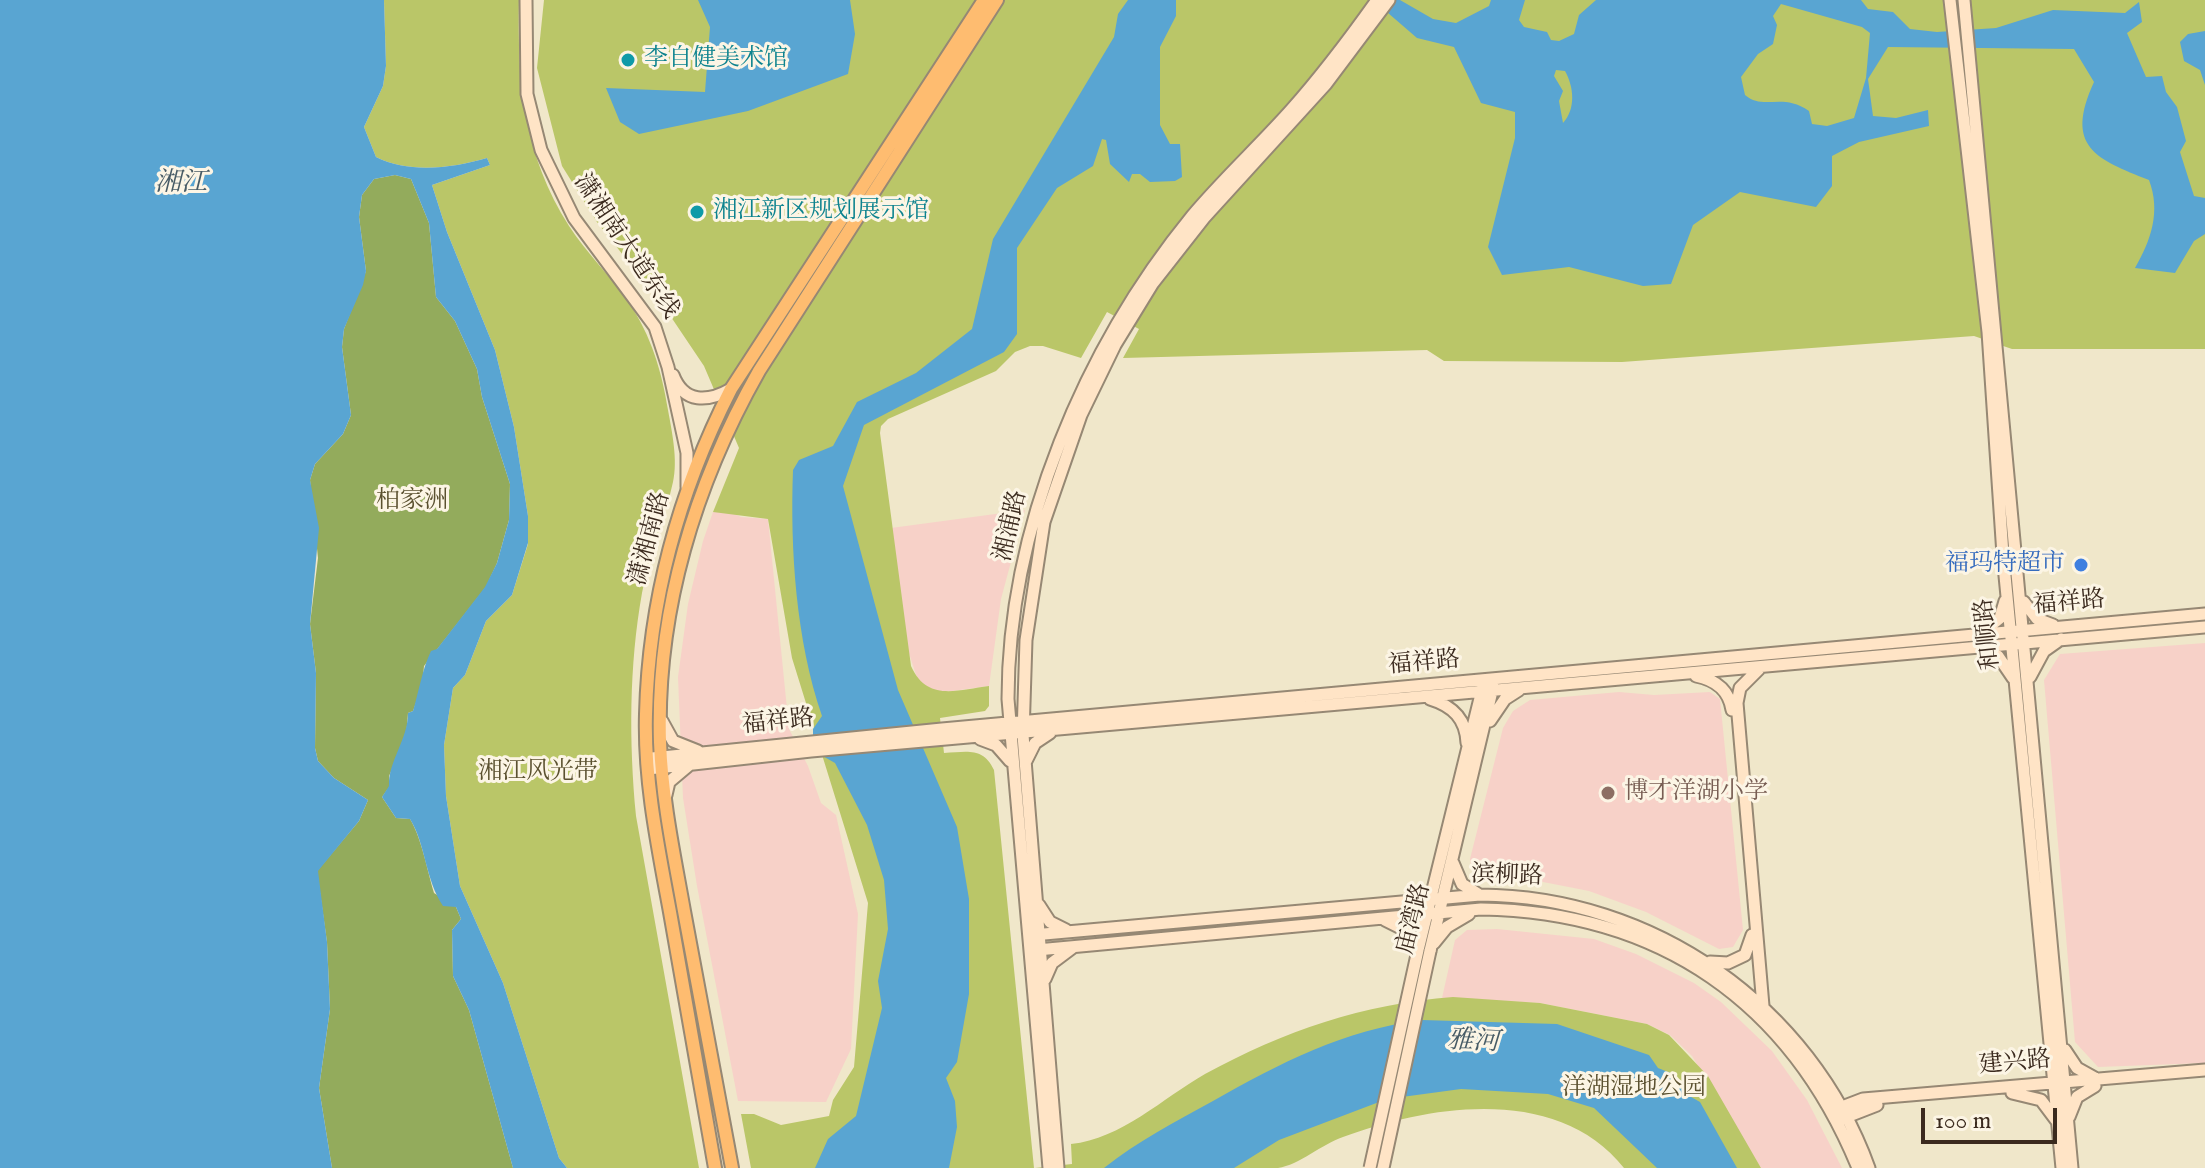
<!DOCTYPE html>
<html>
<head>
<meta charset="utf-8">
<style>
	body { margin:0 }
	#map { position:relative; width:2205px; height:1168px; overflow:hidden; background:#f0e7ca; font-family:"IM FELL English",serif }
	canvas { display:block }
	.scale { position:absolute; left:1921px; top:1108px; width:136px; height:36px; box-sizing:border-box; border:4px solid #3b2a1e; border-top:0; padding-left:10px; font-size:24px; line-height:28px; white-space:nowrap; color:#3b2a1e; -webkit-text-stroke:6px #fcf5e5; paint-order:stroke }
</style>
</head>
<body>
<div id="map">
<canvas width="2205" height="1168"></canvas>
<div class="scale">100 m</div>
</div>
<script>
const ctx = document.querySelector('canvas').getContext('2d');
ctx.lineJoin = 'round';
function fillPath(path, color) {
  ctx.fillStyle = color;
  ctx.fill(path, 'evenodd');
}
function strokePath(path, color, width, dash) {
  ctx.strokeStyle = color;
  ctx.lineWidth = width;
  ctx.lineCap = dash ? 'butt' : 'round';
  ctx.setLineDash(dash || []);
  ctx.stroke(path);
}
function drawText(font, color, halo, rows, align = 'center') {
  ctx.font = font + ' "IM FELL English","Noto Serif SC",serif';
  ctx.lineWidth = 6;
  ctx.setLineDash([]);
  ctx.textBaseline = 'middle';
  ctx.strokeStyle = halo;
  ctx.fillStyle = color;
  for (const [text, x, y, turn = 0] of rows) {
    ctx.save();
    ctx.translate(x, y);
    ctx.rotate((+turn || 0) * Math.PI / 180);
    ctx.textAlign = isNaN(turn) ? turn : align;
    if (halo) ctx.strokeText(text, 0, 0);
    ctx.fillText(text, 0, 0);
    ctx.restore();
  }
}
fillPath(new Path2D(`
	M1025,510L1001,599L989,686L938,693L927,688L917,678L908,650L891,528Z
	M728,511L741,517L768,519L789,729L808,766L821,803L836,815L858,914L851,1049L826,1102L738,1101L697,886L683,798L678,677L688,604L703,541L713,512Z
	M2205,643V1063L2098,1067L2075,1042L2044,680L2060,654Z
	M1619,692L1654,695L1710,692L1720,699L1743,930L1733,947L1719,949L1646,912L1589,891L1538,881L1482,878L1472,871L1470,859L1503,728L1513,711L1530,700Z
	M1497,929L1594,939L1636,954L1694,983L1721,1002L1772,1051L1807,1100L1842,1168H1761L1692,1056L1670,1035L1647,1024L1540,1003L1442,998L1455,940L1467,930Z`), '#f7d1c8');
fillPath(new Path2D(`
	M384,0H519C517,81 524,156 569,226C587,254 611,276 629,303C651,335 662,372 668,410C672,432 678,460 673,482C665,519 649,555 642,593C629,666 629,742 636,816L699,1168H567L559,1158L503,983L460,886L446,796L444,745L453,688L465,675L486,621L512,595L528,544V516L514,427L495,350L447,232L432,185L490,165L487,158C452,168 410,174 376,157L364,127L383,86L386,66Z
	M544,0H2205V349H2012L1974,336L1622,362L1444,361L1427,350L1123,358L1139,329L1107,312L1081,358L1043,346H1030L1015,352L996,371L888,419L881,426L880,433L911,666C927,702 957,690 989,686V706L985,711L940,718L944,753C968,752 983,747 994,770L1034,1168H751L741,1114H754L781,1125L829,1116L833,1100L854,1067L868,903L792,658L768,519L713,512L739,448L704,366L667,311L597,222L562,166L537,68Z
	M1453,997L1540,1003L1647,1024L1669,1035L1708,1076L1761,1168H1624C1559,1085 1431,1104 1343,1137C1322,1144 1299,1165 1278,1168C1255,1168 1228,1168 1205,1168C1149,1168 1092,1168 1035,1168L1072,1164L1071,1144C1121,1139 1163,1098 1205,1074C1284,1031 1363,1004 1453,997Z`), '#bac668');
fillPath(new Path2D(`
	M395,175L411,179L429,223L436,297L455,321L477,369L482,397L510,484L509,520L497,563L486,587L424,666L422,686L413,711L408,713L406,738L389,776L390,786L382,797L396,818L410,819C422,839 427,870 434,893L456,907L461,919L452,930L453,976L469,1010L513,1168H332L319,1088L330,1009L327,942L317,871L359,821L368,800L334,778L318,761L315,748L316,673L310,624L318,558L310,480L315,464L343,434L351,415L342,347L344,329L366,271L359,217L362,195L374,179Z`), '#93ab5c');
fillPath(new Path2D(`
	M0,0H384L386,66L383,86L364,127L376,157C410,174 452,168 487,158L490,165L432,185L447,232L495,350L514,427L528,516V543L512,595L486,621L465,675L453,688L444,745L446,796L460,886L503,983L559,1158L567,1168H513L469,1010L453,976L452,930L461,919L456,907L443,906C425,879 426,845 410,819L396,818L382,797L389,786C388,761 408,740 408,713L413,711C419,691 422,670 431,651L437,649L485,587L497,563L509,520L510,484L482,397L477,369L455,321L436,297L429,223L411,179L395,175L374,179L362,195L359,217L366,271L363,285L344,329L342,347L351,415L343,434L315,464L310,480L319,528L310,624L316,673L315,748L318,761L334,778L368,800L359,821L318,871L327,942L330,1009L319,1088L332,1168H0Z
	M698,0H850L855,34L848,74L748,111L639,134L620,122L606,88L705,92L710,27Z
	M1128,0H1176V16L1160,47V125L1170,144H1180L1182,177L1175,181L1150,182L1140,174H1132L1129,182L1110,164L1106,140L1102,139L1093,166L1057,188L1017,248V334L1004,352L864,425L843,486L898,690L957,827L969,899V994L957,1062L946,1078L955,1101L957,1127L949,1168H815L828,1139L856,1116L882,1008L878,981L888,929L884,880L867,825L835,763L821,755L813,737V729L822,716C796,640 790,550 793,470L799,460L833,446L857,402L916,373L972,329L993,239L1114,37L1118,14Z
	M1373,0H1400L1433,19L1456,23L1489,6L1491,0H1525L1519,20L1524,27L1547,32L1551,40L1559,41L1574,34L1579,15L1596,0H1861L1868,9L1893,12L1910,29L1937,32L1996,28L2053,10L2125,13L2139,2L2142,22L2127,33L2146,77L2162,76L2166,92L2177,107L2186,141L2180,152L2194,196L2205,198V234L2194,241L2175,273L2135,268C2151,240 2161,212 2149,180C2096,159 2064,147 2094,82L2074,49L1888,47L1868,79L1873,116L1896,118L1928,110L1929,126L1859,142L1832,156V186L1816,207L1740,192L1693,225L1671,284L1643,286L1569,267L1502,275L1488,247L1515,138V112L1481,103L1454,47L1417,38ZM1781,4L1862,27L1870,33L1866,78L1854,118L1827,126L1812,124L1809,111C1782,92 1764,111 1745,95L1741,77L1758,54L1773,44L1777,25L1773,16ZM1556,70L1565,71C1574,87 1576,109 1563,123L1559,101L1563,91L1554,76Z
	M2205,31V85L2200,70L2184,61L2180,42L2188,34Z
	M1422,1020L1557,1024L1649,1055L1658,1068L1673,1074L1684,1093L1700,1102L1737,1168H1657L1594,1108L1548,1094L1461,1089L1387,1099L1279,1140L1234,1168H1104C1138,1141 1175,1122 1213,1101C1280,1063 1344,1030 1422,1020Z`), '#59a5d2');
const secondary = new Path2D(`
	M526,0L527,94L541,150L574,218L655,327L668,367L687,453V487
	M1950,0L1988,332L2003,555L2062,1168
	M1964,0L2072,1168
	M673,375C684,404 708,402 731,389
	M2024,602L2037,619L2053,625
	M1984,631L2000,618L2005,601
	M1981,647L1998,656L2013,678
	M1759,669L1740,688L1737,703L1763,1006
	M1696,676C1716,680 1729,690 1732,710
	M2030,677L2044,651L2061,639
	M1430,699C1453,706 1466,719 1467,743
	M662,721L673,741L698,751
	M1490,721L1505,699L1519,690
	M980,739L996,745L1010,761
	M652,758L942,729L2205,614
	M1026,761L1035,743L1050,733
	M648,769L811,751L2205,627
	M666,795L669,782L688,766
	M1453,863L1462,884L1478,894
	M1039,905L1050,922L1066,930
	M1385,920L1407,931L1418,950
	M1033,935L1480,895C1653,896 1810,1005 1869,1168
	M1434,943L1447,927L1469,914
	M1037,950L1481,909C1660,912 1790,1002 1858,1168
	M1418,950L1483,686
	M1430,951L1493,687
	M1710,962L1728,963L1745,955L1752,935
	M1045,979L1052,963L1072,948
	M2065,1050L2077,1068L2095,1078
	M2012,1093L2041,1100L2056,1120
	M1837,1109L1863,1099L2205,1070
	M2069,1117L2077,1097L2095,1086
	M1841,1119L1877,1105
	M1049,1168L1008,699C1008,528 1085,347 1192,216C1223,179 1259,146 1291,110C1322,75 1350,38 1377,0
	M1058,1168L1023,735L1026,640L1044,522L1081,415L1115,345L1153,283L1204,218L1326,84L1389,0`);
const primary = new Path2D(`
	M715,1168C700,1083 685,997 670,912C658,847 644,780 646,714C649,599 679,491 731,389L984,0
	M732,1168C716,1082 700,996 684,911C674,855 662,799 660,742C656,611 695,484 759,371L997,0`);
strokePath(secondary, '#968874', 15);
strokePath(primary, '#968874', 16);
strokePath(secondary, '#ffe4c6', 11);
strokePath(primary, '#febc70', 12);
const secondaryBridge = new Path2D(`
	M1370,1168L1418,950
	M1383,1168L1430,951`);
strokePath(secondaryBridge, '#968874', 15, []);
strokePath(secondaryBridge, '#ffe4c6', 11);
for (const [x, y, r, color] of [
	[628,60,8,"#0f9aa8"],
	[697,212,8,"#0f9aa8"],
	[2081,565,8,"#3f7fe0"],
	[1608,793,8,"#8d6e63"]
]) {
  const dot = new Path2D();
  dot.arc(x, y, r, 0, 2 * Math.PI);
  ctx.fillStyle = color;
  ctx.fill(dot);
  strokePath(dot, '#fcf5e5', 3);
}
drawText('24px', '#0d838f', '#fcf5e5', [
	["李自健美术馆",644,60],
	["湘江新区规划展示馆",713,212]
], 'left');
drawText('24px', '#3b2a1e', '#fcf5e5', [
	["潇湘南大道东线",625,247,56],
	["湘浦路",1012,526,-77],
	["潇湘南路",651,539,-75],
	["福祥路",2069,604,-5],
	["和顺路",1989,634,-96],
	["福祥路",1424,664,-5],
	["福祥路",778,723,-6],
	["滨柳路",1507,877,2],
	["庙湾路",1415,919,-76],
	["建兴路",2015,1064,-5]
]);
drawText('24px', '#5b5130', '#fcf5e5', [
	["柏家洲",412,502],
	["湘江风光带",538,773],
	["洋湖湿地公园",1634,1089]
]);
drawText('24px', '#366cbe', '#fcf5e5', [
	["福玛特超市",2065,565]
], 'right');
drawText('24px', '#785e54', '#fcf5e5', [
	["博才洋湖小学",1624,793]
], 'left');
drawText('italic 26px', '#475b66', '#fcf5e5', [
	["湘江",181,185],
	["雅河",1473,1043,3]
]);
</script>
</body>
</html>
